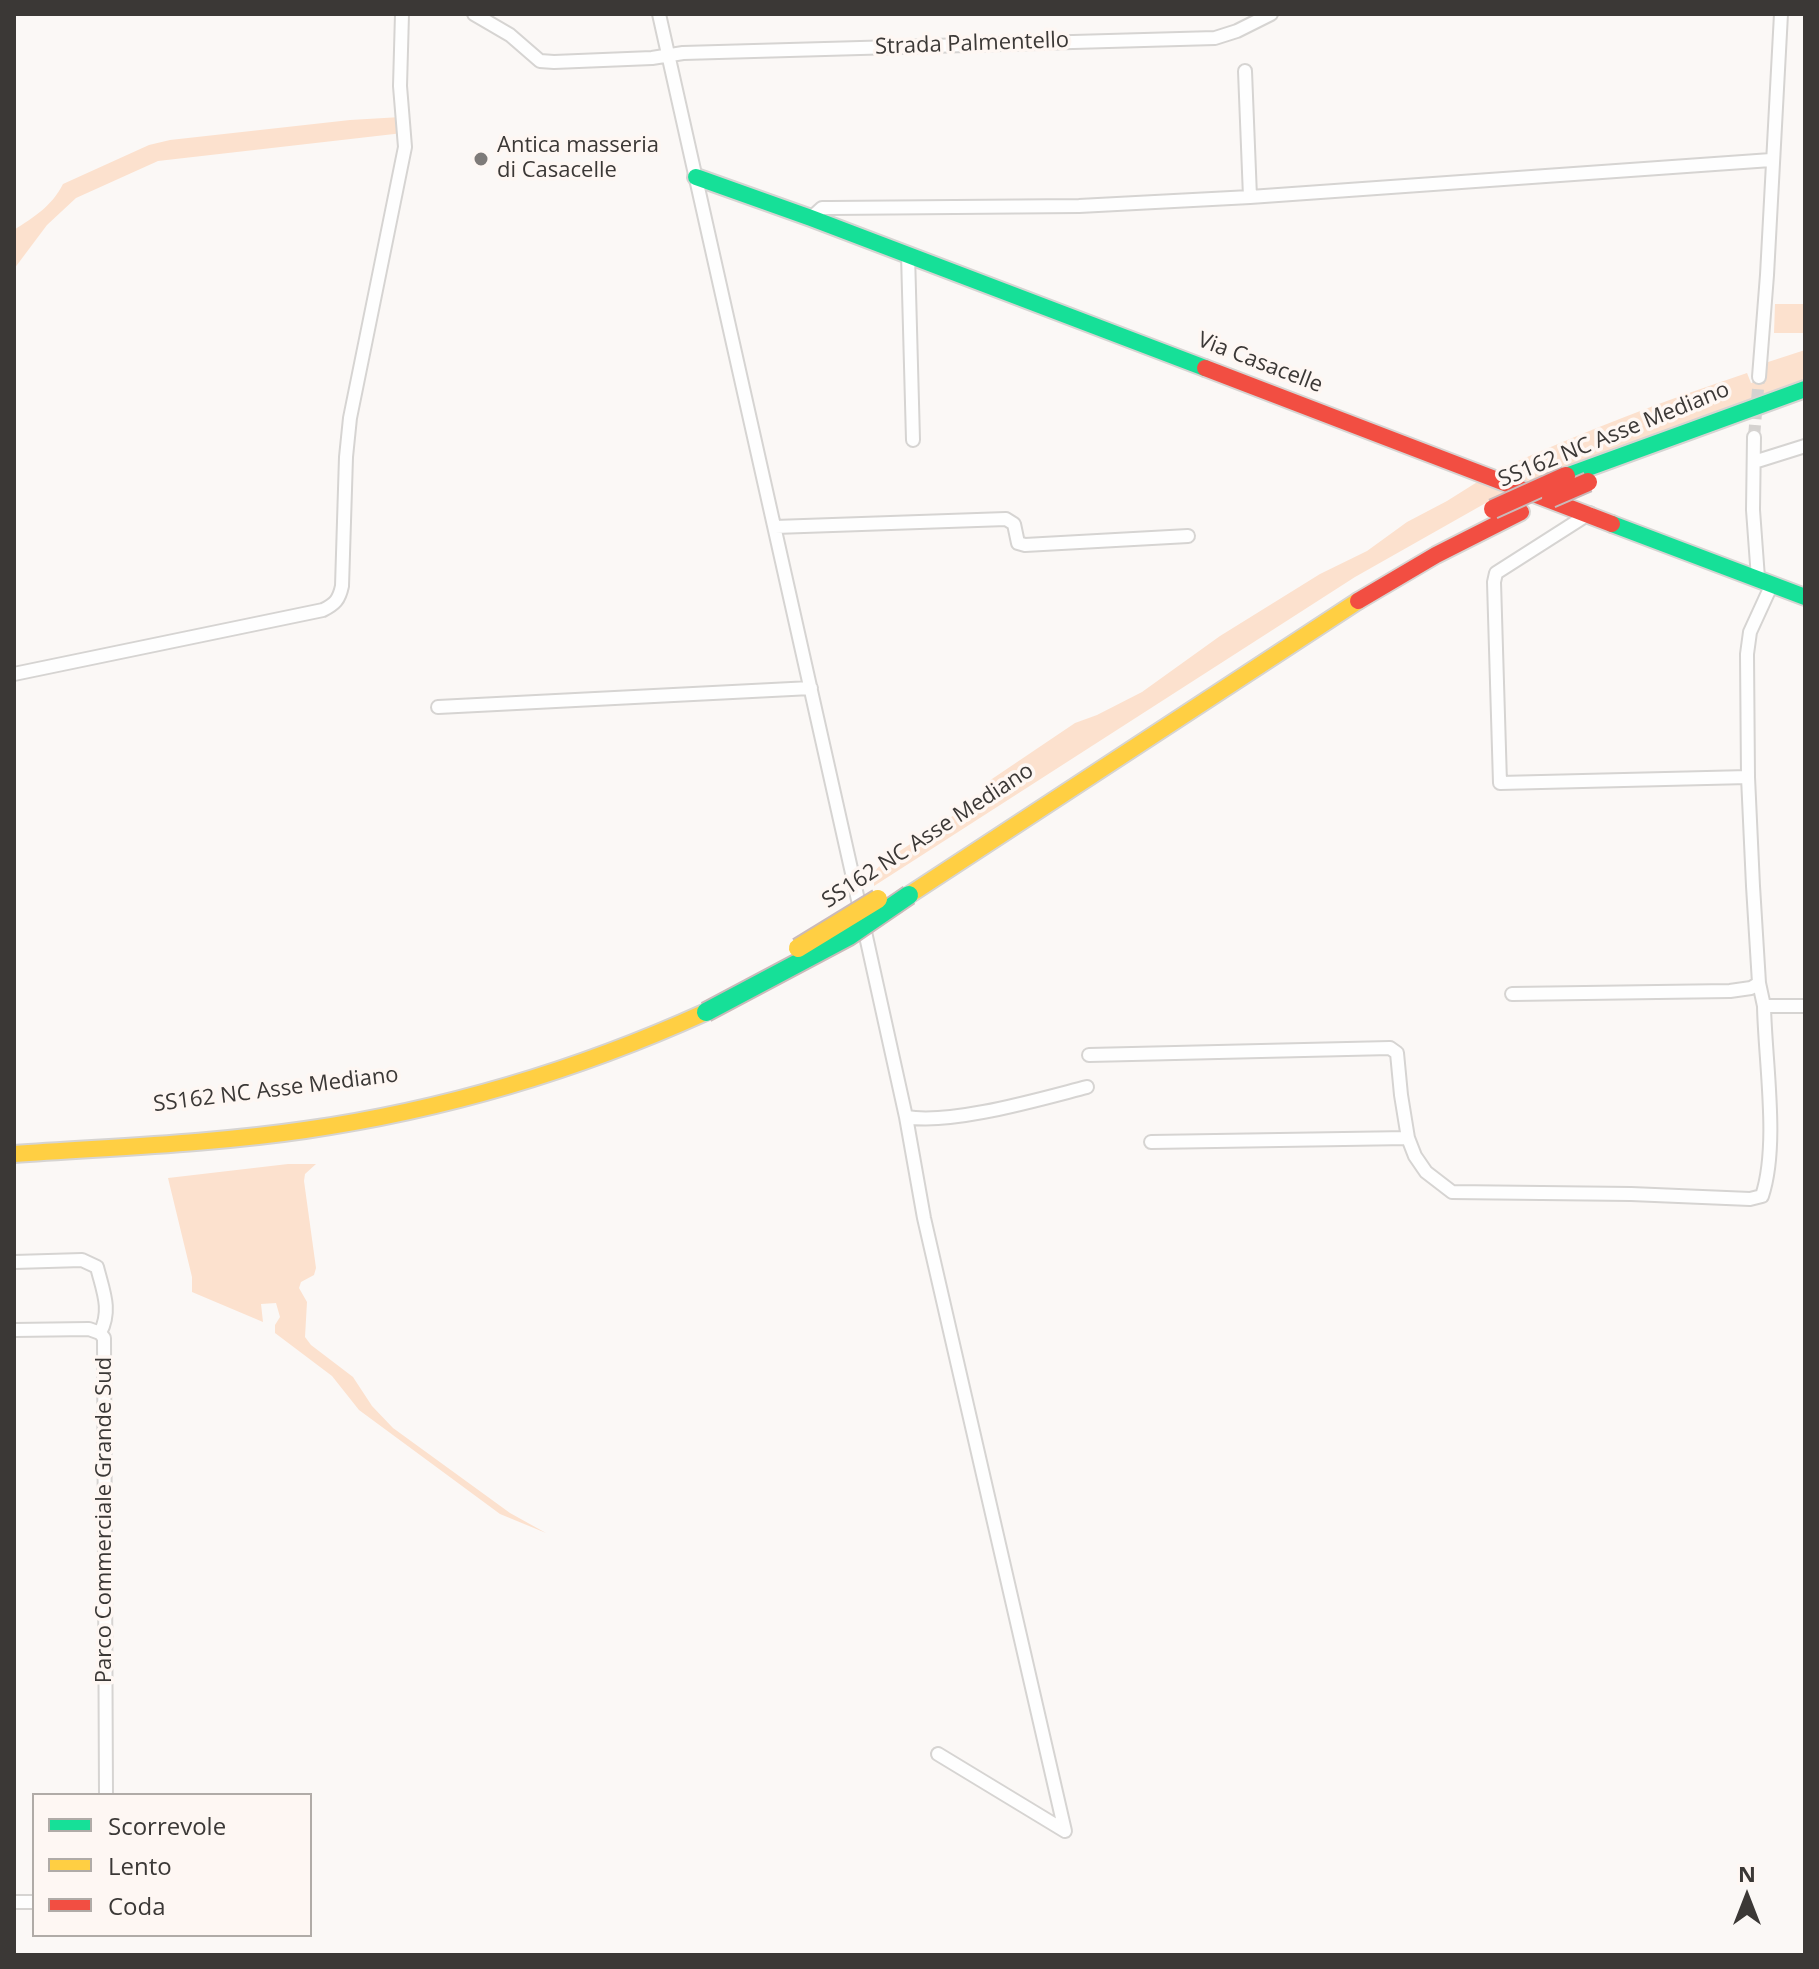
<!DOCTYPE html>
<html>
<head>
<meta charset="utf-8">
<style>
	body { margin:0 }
	#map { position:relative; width:1819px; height:1969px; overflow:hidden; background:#fbf8f6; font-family:"Open Sans",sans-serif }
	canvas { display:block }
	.frame { position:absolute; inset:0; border:16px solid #3b3836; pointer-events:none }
	.legend { position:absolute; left:32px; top:1793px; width:280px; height:144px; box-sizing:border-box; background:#fef7f3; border:2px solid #b0aba7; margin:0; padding:10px 14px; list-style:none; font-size:24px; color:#3b3836 }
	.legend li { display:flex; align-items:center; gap:16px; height:40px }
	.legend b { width:40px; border:2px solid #b0aba7 }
	.north { position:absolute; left:1707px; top:1857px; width:80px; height:80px; -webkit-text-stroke:6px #fef7f3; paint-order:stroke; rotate:0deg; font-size:22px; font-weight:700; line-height:32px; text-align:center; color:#3b3836 }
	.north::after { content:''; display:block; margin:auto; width:28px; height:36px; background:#3b3836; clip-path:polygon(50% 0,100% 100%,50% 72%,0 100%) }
</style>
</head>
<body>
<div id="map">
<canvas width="1819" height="1969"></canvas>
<div class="frame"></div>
<ul class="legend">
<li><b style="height:10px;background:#16e098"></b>Scorrevole</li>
<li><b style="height:10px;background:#ffcf43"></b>Lento</li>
<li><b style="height:10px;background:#f24e42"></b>Coda</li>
</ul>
<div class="north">N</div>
</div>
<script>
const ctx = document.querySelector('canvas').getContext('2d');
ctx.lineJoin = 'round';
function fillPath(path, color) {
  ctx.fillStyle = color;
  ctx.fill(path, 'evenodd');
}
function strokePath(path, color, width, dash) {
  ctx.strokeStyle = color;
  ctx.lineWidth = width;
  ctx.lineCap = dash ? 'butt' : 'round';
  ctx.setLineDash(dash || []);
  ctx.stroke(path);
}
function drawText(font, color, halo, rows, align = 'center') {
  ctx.font = font + ' "Open Sans",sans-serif';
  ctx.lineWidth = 7;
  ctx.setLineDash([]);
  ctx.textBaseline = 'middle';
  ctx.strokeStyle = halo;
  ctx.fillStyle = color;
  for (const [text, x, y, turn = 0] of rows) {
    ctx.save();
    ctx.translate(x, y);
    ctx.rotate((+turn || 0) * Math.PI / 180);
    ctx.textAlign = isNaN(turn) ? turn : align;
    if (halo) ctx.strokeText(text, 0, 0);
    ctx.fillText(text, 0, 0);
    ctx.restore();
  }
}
fillPath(new Path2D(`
	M401,117L403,133L158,161L76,198L47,225L14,269V230C34,217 52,206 63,184L149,145L170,140L350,120Z
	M1775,304H1805V333H1774Z
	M1805,350V381L1529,484L1508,476L1502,468C1583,432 1663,401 1747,373L1751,383L1764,380L1765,363Z
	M1482,479L1507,491L1355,577L874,886V872L883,862L980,798L986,783L1075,723L1097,715L1142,692L1220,636L1320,574L1367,551L1407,522L1447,501Z
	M288,1164H316L305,1174L304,1181L316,1268L314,1275L301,1282L299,1288L307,1302L305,1337L311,1345L353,1377L372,1406L393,1428L510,1513L546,1533L500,1514L359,1410L332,1376L275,1333V1325L280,1317L276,1303L261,1304L263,1322L192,1292V1277L168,1178Z`), '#fce1ce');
strokePath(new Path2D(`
	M1754,437L1759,377`), '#d5d2d0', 12, [12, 6]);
const street = new Path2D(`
	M474,14L510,35L540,61L554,62L652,58L683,53L1215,38L1237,31L1271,14
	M659,14L854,882L906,1117L924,1218L1065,1831L938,1754
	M1245,71L1250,197
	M811,218L822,208H830L1079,206L1250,197L1771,160
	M908,254L913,440
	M1759,377L1767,275L1781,14
	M1754,437L1753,510L1758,578
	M1754,462L1805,446
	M1590,513L1496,573L1494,582L1500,783L1748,777
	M775,527L1006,519L1014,524L1018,543L1025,545L1188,536
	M14,674L323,610C335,604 339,600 342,586L346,457L350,418L405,147L400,86L402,14
	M438,707L811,688
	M1512,994L1730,991L1751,988L1759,983
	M1764,1006L1759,983L1753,886L1748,777L1747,654L1750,632L1772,584
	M1089,1055L1390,1048L1397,1053L1401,1095L1408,1138L1415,1156L1426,1172L1452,1192L1631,1194L1750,1199L1762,1196C1779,1145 1765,1061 1764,1006H1805
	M906,1117C952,1125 1040,1099 1087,1087
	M1151,1142L1408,1138
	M14,1262L82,1260L97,1267C103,1291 112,1310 100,1333
	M14,1330L89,1329L100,1333L104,1338L106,1795
	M14,1902H34`);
const fast = new Path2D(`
	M696,177L811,218L1205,368
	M1566,476L1805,389
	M1612,524L1805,597`);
const slow = new Path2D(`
	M909,895L1358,601
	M14,1154C111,1147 209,1144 305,1130C444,1110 578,1070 706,1012`);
const jam = new Path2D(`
	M1205,368L1612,524
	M1358,601L1436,555L1521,512`);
strokePath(street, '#d6d4d2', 16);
strokePath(fast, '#d6d4d2', 20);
strokePath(slow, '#d6d4d2', 20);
strokePath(jam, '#d6d4d2', 20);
strokePath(street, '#fefefe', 12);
strokePath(fast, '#16e098', 16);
strokePath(slow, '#ffcf43', 16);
strokePath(jam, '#f24e42', 16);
const fastBridge = new Path2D(`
	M706,1012L849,936L909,895`);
const slowBridge = new Path2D(`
	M798,948L878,899`);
const jamBridge = new Path2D(`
	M1551,498L1588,482
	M1493,509L1566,476`);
strokePath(fastBridge, '#cababa', 22, []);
strokePath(slowBridge, '#cababa', 22, []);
strokePath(jamBridge, '#cababa', 22, []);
strokePath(fastBridge, '#16e098', 18);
strokePath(slowBridge, '#ffcf43', 18);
strokePath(jamBridge, '#f24e42', 18);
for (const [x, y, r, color] of [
	[481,159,8,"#7e7b79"]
]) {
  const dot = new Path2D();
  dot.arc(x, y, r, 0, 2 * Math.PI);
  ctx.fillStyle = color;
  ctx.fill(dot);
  strokePath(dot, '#fef7f3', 3);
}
drawText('22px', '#3b3836', '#fef7f3', [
	["Strada Palmentello",972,44,-2],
	["Via Casacelle",1260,363,21],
	["SS162 NC Asse Mediano",1614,435,-22],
	["SS162 NC Asse Mediano",928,836,-33],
	["SS162 NC Asse Mediano",276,1090,-7],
	["Parco Commerciale Grande Sud",105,1520,-90]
]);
drawText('22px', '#3b3836', '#fef7f3', [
	["Antica masseria",497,146],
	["di Casacelle",497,171]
], 'left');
</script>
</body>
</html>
